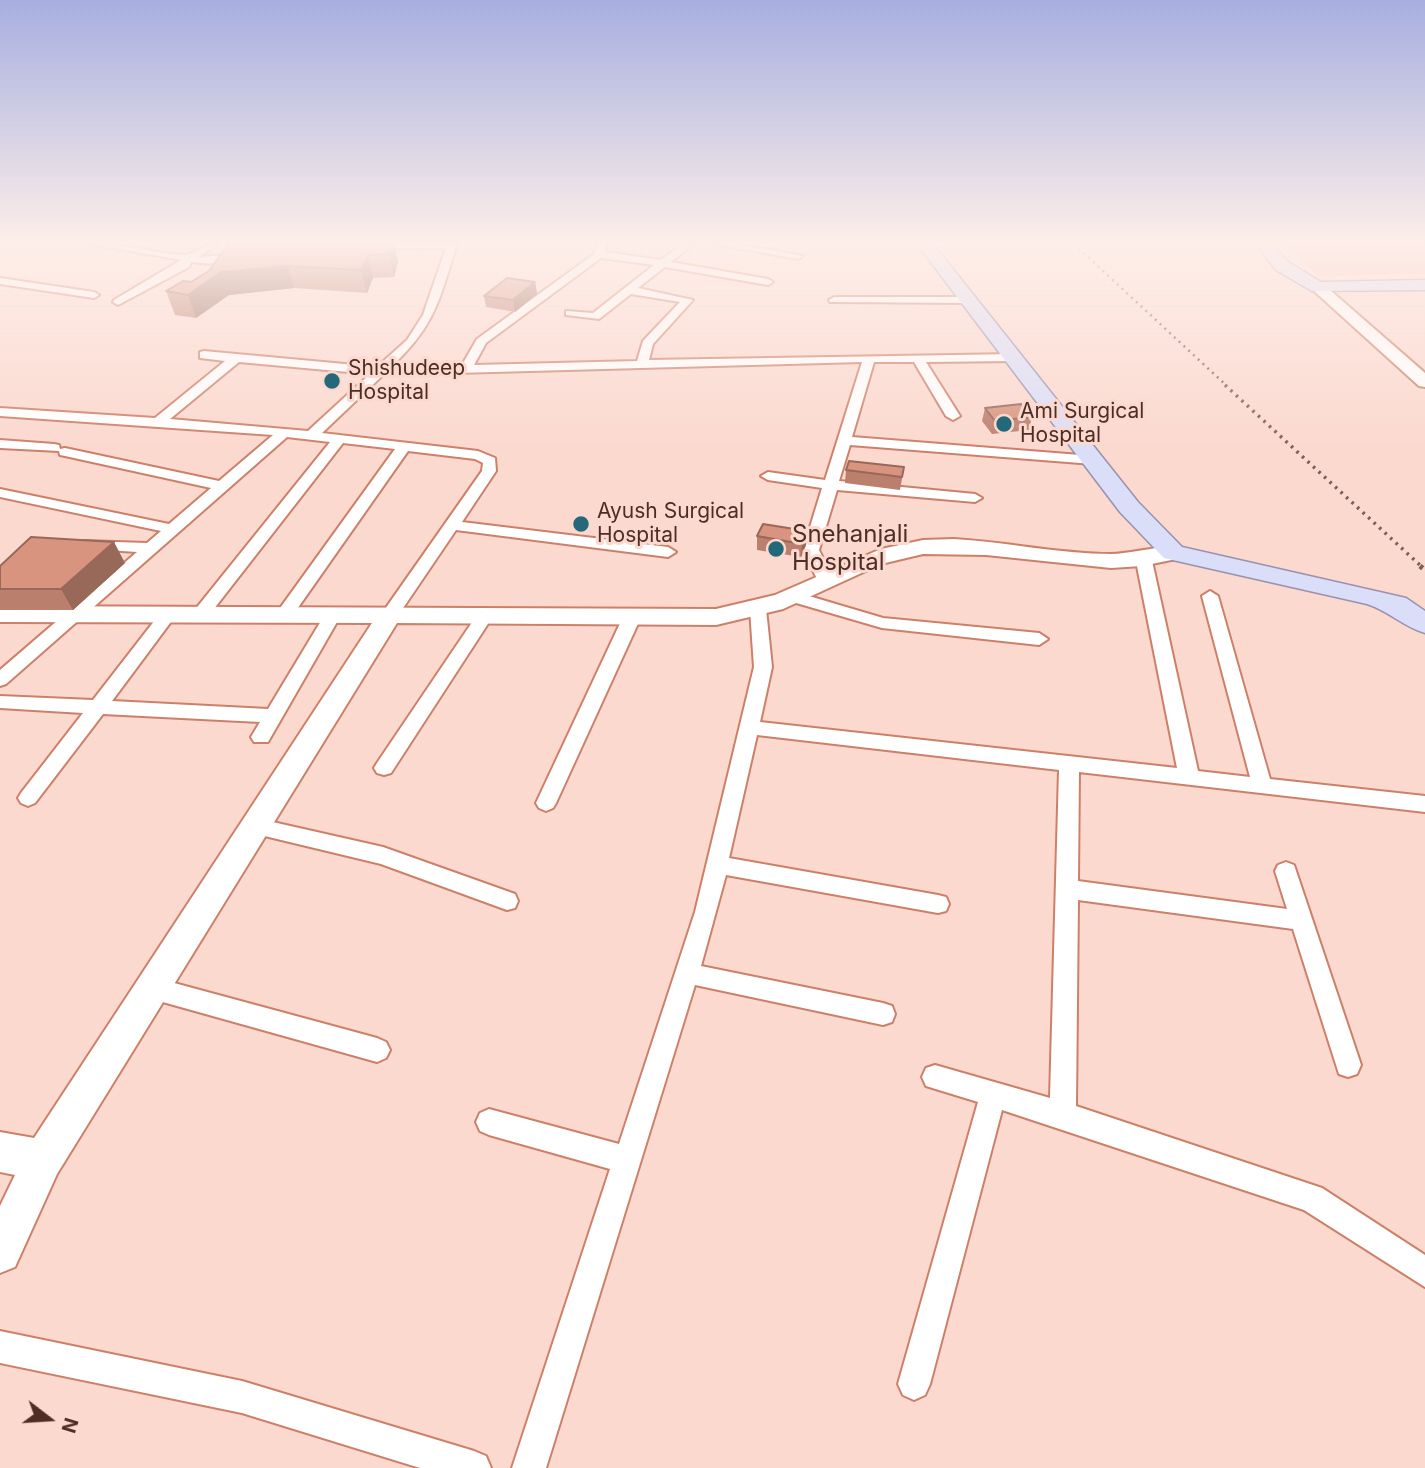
<!DOCTYPE html>
<html>
<head>
<meta charset="utf-8">
<style>
	body { margin:0 }
	#map { position:relative; width:1425px; height:1468px; overflow:hidden; background:#fbd9cf; font-family:Inter,sans-serif }
	canvas { display:block }
	.north { position:absolute; left:14px; top:1384px; width:70px; height:70px; -webkit-text-stroke:5px #fbd9cf; paint-order:stroke; rotate:107deg; font-size:19px; font-weight:700; line-height:28px; text-align:center; color:#4e2e24 }
	.north::after { content:''; display:block; margin:auto; width:24px; height:32px; background:#4e2e24; clip-path:polygon(50% 0,100% 100%,50% 72%,0 100%) }
</style>
</head>
<body>
<div id="map">
<canvas width="1425" height="1468"></canvas>
<div class="north">N</div>
</div>
<script>
const ctx = document.querySelector('canvas').getContext('2d');
ctx.lineJoin = 'round';
function fillPath(path, color) {
  ctx.fillStyle = color;
  ctx.fill(path, 'evenodd');
}
function strokePath(path, color, width, dash) {
  ctx.strokeStyle = color;
  ctx.lineWidth = width;
  ctx.lineCap = dash ? 'butt' : 'round';
  ctx.setLineDash(dash || []);
  ctx.stroke(path);
}
function drawText(font, color, halo, rows, align = 'center') {
  ctx.font = font + ' Inter,sans-serif';
  ctx.lineWidth = 6;
  ctx.setLineDash([]);
  ctx.textBaseline = 'middle';
  ctx.strokeStyle = halo;
  ctx.fillStyle = color;
  for (const [text, x, y, turn = 0] of rows) {
    ctx.save();
    ctx.translate(x, y);
    ctx.rotate((+turn || 0) * Math.PI / 180);
    ctx.textAlign = isNaN(turn) ? turn : align;
    if (halo) ctx.strokeText(text, 0, 0);
    ctx.fillText(text, 0, 0);
    ctx.restore();
  }
}
fillPath(new Path2D(`
	M1283,244H1425V274L1318,276Z`), '#fec7b6');
const street = new Path2D(`
	M90,244C122,242 152,253 183,255C195,255 204,244 219,244L198,257L240,254L245,257C232,265 207,264 191,262L189,267L118,305L113,302L114,300L181,260Z
	M372,244H457C439,300 436,325 391,367L462,365L477,339L594,254L597,244H607L605,252L661,260L682,244H693L671,262L768,279L773,282L768,285L665,267L638,288L693,300L653,344L649,360L1014,354L1020,358L1018,361L926,362L960,416L953,420L946,416L914,362H874L852,437L1093,456L1100,460L1093,464L850,445L839,481L975,494L982,498L975,502L837,490L819,550L833,579L825,584L817,579L803,550L822,488L768,480L761,476L768,472L825,480L862,362L383,375L322,433L478,451L495,458L496,471L462,522L668,547L676,552L668,557L456,530L395,620H383L381,616L383,612L482,471L483,463L475,459L408,451L290,619H278L276,615L278,611L395,449L343,443L206,619H194L192,615L194,611L330,442L287,437L6,684L0,686V670L137,552L91,549L83,544L85,541L147,543L161,531L0,497V489L169,524L211,488L65,456L60,455L59,451L0,448V440L54,444L59,445L60,449L65,448L219,481L273,435L0,416V408L155,418L225,361L200,358V352L204,351L377,367L407,340L423,315L446,248L368,249L367,247ZM601,258L654,265L593,313L566,311V315L599,319L631,294L680,302L643,341L637,361L474,365L486,343ZM239,362L370,374L308,431L170,419Z
	M715,244H737L803,256L798,259Z
	M0,278L94,292L99,295L94,298L0,284Z
	M834,297H969L974,300L969,303L830,302L829,300Z
	M1144,556L1152,561L1198,771L1250,777L1202,596L1210,591L1218,596L1270,779L1425,796V812L1079,772L1078,881L1287,909L1275,871L1278,865L1286,862L1294,865L1361,1065L1357,1074L1348,1077L1339,1074L1293,929L1078,900L1076,1106L1322,1188L1425,1255V1287L1304,1210L1002,1110L930,1384L925,1395L914,1400L903,1395L898,1384L978,1102L926,1086L922,1077L926,1068L935,1065L1050,1098L1059,770L757,735L729,858L938,895L946,897L949,904L946,911L938,913L726,875L701,966L883,1003L892,1006L895,1014L892,1022L883,1025L695,985L546,1468H512L610,1169L489,1135L480,1131L476,1122L480,1113L489,1109L619,1144L695,912L754,667L750,609L752,605H764L766,609L772,667L760,722L1177,768L1136,561Z
	M792,591L883,618L1039,633L1048,639L1039,645L882,628L786,600L784,596Z
	M168,610L176,615L112,701L268,709L327,611L333,610L341,615L268,742H254L251,737L260,722L103,714L35,803L28,806L21,803L18,798L21,793L83,713L0,708V696L93,700L162,611Z
	M485,611L493,616L391,773L384,775L377,773L374,768L377,763L479,612Z
	M632,612L641,617L556,803L553,808L546,811L539,808L536,803L623,617Z
	M255,818L383,847L515,894L518,901L515,908L507,910L381,864L248,832L244,826L248,820Z
	M152,977L377,1038L386,1042L390,1050L386,1058L377,1062L152,999L143,996L140,988L143,980Z
	M0,1331L242,1381L474,1451L486,1456L491,1468H420L242,1413L0,1363Z`);
const secondary = new Path2D(`
	M1318,282L1323,284L1425,373V387L1419,386L1313,290L1310,287Z
	M954,539C1007,542 1059,554 1111,554C1132,554 1163,544 1181,548L1184,553L1181,558L1142,566L1111,568L986,555L923,554L881,564L783,609L716,625L397,623L57,1174L15,1267L0,1273V1206L15,1175L0,1172V1132L34,1138L372,623L0,622V606L716,609L775,595L881,549L923,540Z`);
const primary = new Path2D(`
	M917,244H933L1138,502L1182,547L1406,598L1425,611V633C1404,627 1389,611 1367,604L1164,558L1120,512Z
	M1256,244H1272L1288,262L1321,282L1425,280V290L1312,291L1276,270Z`);
strokePath(street, '#cd8069', 4);
strokePath(secondary, '#cd8069', 4);
strokePath(primary, '#9992ac', 3);
fillPath(street, '#fff');
fillPath(secondary, '#fff');
fillPath(primary, '#dadef9');
strokePath(new Path2D(`
	M1074,244L1227,386`), '#7e5e54', 2.5, [2, 4.5]);
strokePath(new Path2D(`
	M1225,385L1422,567`), '#7e5e54', 3.5, [2.5, 5]);
strokePath(new Path2D(`
	M1420,566L1425,570`), '#7e5e54', 5, [3.5, 7]);
fillPath(new Path2D(`
	M228,244H394L398,262L394,277L373,278L367,293L294,288L229,295L196,318L175,315L166,291L191,282L209,271Z
	M535,282L537,294L515,312L486,307L484,296Z
	M985,408L1032,417L1029,430L992,434L982,421Z
	M904,467L900,490L845,483L846,470Z
	M807,531L806,545L801,557L757,550V536Z
	M125,563L73,610H0V566Z`), '#bb7f6d');
fillPath(new Path2D(`
	M392,244H394L398,262L394,277L389,254Z
	M368,255L373,278L367,293L361,270Z
	M288,266L294,288L229,295L196,318L188,295L221,272Z
	M535,282L537,294L515,312L513,300Z
	M807,531L806,545L801,557L802,544Z
	M114,542L125,563L73,610L61,589Z`), '#986859');
const building = new Path2D(`
	M228,244H392L389,254L368,255L361,270L288,266L221,272L188,295L166,291L183,281L191,282L209,271Z
	M507,278L535,282L513,300L484,296Z
	M1021,404L1032,417L995,421L985,408Z
	M849,461L904,467L902,477L846,470Z
	M763,524L807,531L802,544L757,536Z
	M31,537L114,542L61,589H0V566Z`);
fillPath(building, '#d9947f');
strokePath(building, '#986859', 2);
const sky = ctx.createLinearGradient(0, 0, 0, 449);
sky.addColorStop(0, '#a7afe0');
sky.addColorStop(0.54, '#fdeee9');
sky.addColorStop(1, '#fdeee900');
ctx.fillStyle = sky;
ctx.fillRect(0, 0, 1425, 449);
for (const [x, y, r, color] of [
	[332,381,9,"#24697a"],
	[1004,424,9,"#24697a"],
	[581,524,9,"#24697a"],
	[776,549,9,"#24697a"]
]) {
  const dot = new Path2D();
  dot.arc(x, y, r, 0, 2 * Math.PI);
  ctx.fillStyle = color;
  ctx.fill(dot);
  strokePath(dot, '#fbd9cf', 2.5);
}
drawText('21px', '#4e2e24', '#fbd9cf', [
	["Shishudeep",348,369],
	["Hospital",348,393],
	["Ami Surgical",1020,412],
	["Hospital",1020,436],
	["Ayush Surgical",597,512],
	["Hospital",597,536]
], 'left');
drawText('24px', '#4e2e24', '#fbd9cf', [
	["Snehanjali",792,535],
	["Hospital",792,563]
], 'left');
</script>
</body>
</html>
